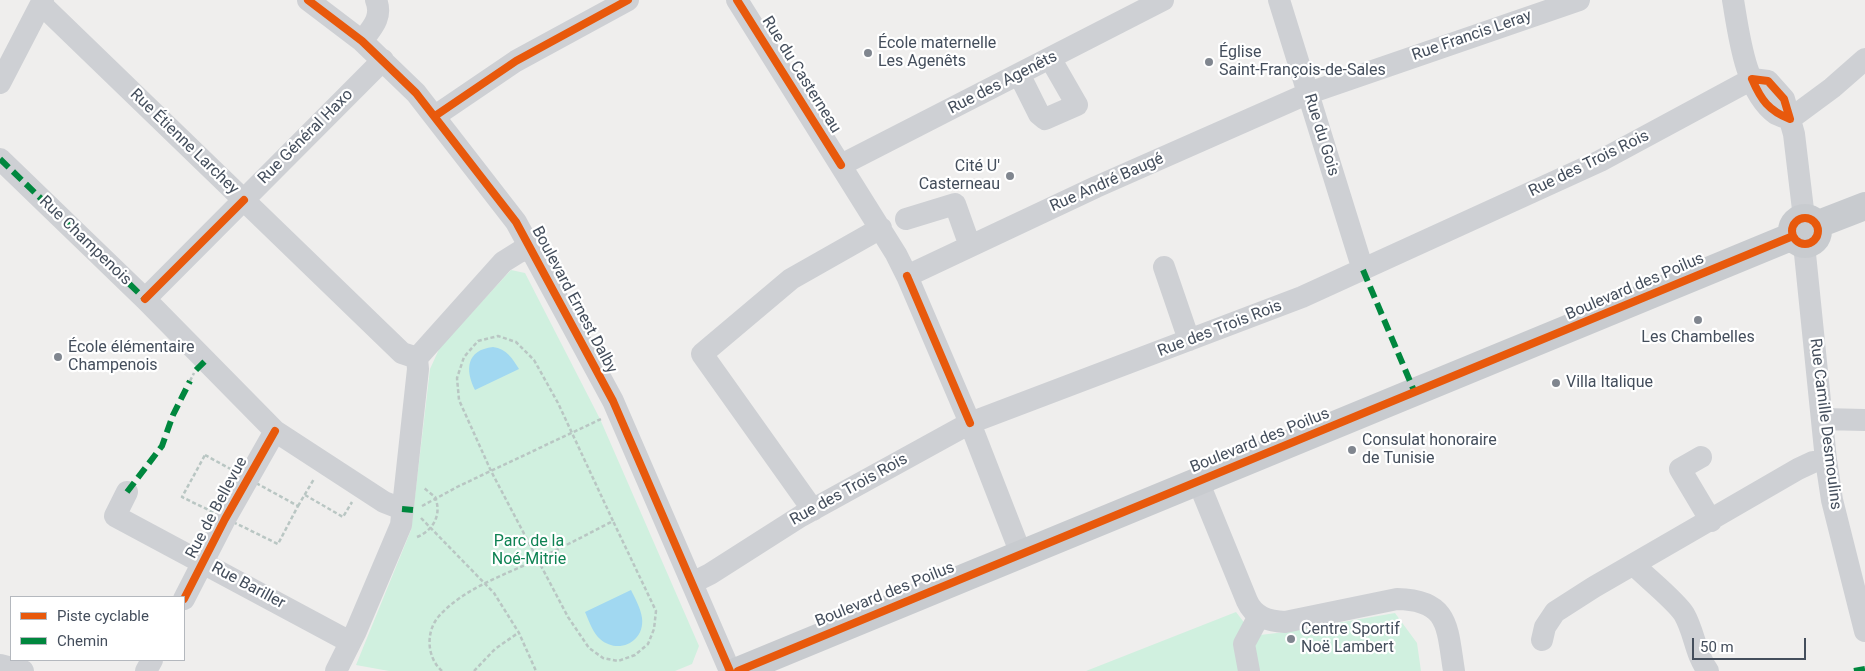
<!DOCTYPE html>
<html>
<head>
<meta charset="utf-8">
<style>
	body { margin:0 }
	#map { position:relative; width:1865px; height:671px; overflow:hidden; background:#efeeed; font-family:Roboto,sans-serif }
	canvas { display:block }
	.legend { position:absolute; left:10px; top:596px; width:175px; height:65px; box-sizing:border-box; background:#fff; border:1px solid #b4b8be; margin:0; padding:6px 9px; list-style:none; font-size:15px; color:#444e5c }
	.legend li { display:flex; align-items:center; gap:10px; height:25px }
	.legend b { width:25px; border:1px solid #b4b8be }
	.scale { position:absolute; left:1692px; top:638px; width:114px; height:22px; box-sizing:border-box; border:2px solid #444e5c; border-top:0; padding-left:6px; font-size:15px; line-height:18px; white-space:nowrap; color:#444e5c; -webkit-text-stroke:4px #fff; paint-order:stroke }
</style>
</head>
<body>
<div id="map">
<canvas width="1865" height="671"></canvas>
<ul class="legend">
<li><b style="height:6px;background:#e8590c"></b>Piste cyclable</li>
<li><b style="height:6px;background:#00873e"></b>Chemin</li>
</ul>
<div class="scale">50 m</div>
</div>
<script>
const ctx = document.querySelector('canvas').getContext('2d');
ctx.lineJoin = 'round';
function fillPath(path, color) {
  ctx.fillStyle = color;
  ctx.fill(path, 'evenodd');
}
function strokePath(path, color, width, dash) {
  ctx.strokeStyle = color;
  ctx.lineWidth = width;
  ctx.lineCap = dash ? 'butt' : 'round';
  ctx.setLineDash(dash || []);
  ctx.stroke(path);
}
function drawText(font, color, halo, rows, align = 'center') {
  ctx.font = font + ' Roboto,sans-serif';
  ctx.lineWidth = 4.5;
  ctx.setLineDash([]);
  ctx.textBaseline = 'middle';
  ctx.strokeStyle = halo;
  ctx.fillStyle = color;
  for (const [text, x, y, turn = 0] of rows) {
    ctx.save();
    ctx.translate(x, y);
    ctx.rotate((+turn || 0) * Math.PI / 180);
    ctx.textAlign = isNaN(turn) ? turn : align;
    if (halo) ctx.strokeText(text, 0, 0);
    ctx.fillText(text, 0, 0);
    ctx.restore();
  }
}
fillPath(new Path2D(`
	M511,270L525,273L600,419L699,646L692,664L675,671H389L356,665L411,530L430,369L440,347Z
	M1236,612L1246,625L1260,635L1285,632L1395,613L1417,643L1421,671H1086Z`), '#d0f0df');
fillPath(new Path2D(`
	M493,347C507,349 512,358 519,369L475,390C465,370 466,350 493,347Z
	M631,590C635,598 641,609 642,618C645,642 618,655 600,639C593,633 589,621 585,612Z`), '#a1d8f1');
strokePath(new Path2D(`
	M190,381L194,373
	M205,455L298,506L278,544L182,497Z
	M305,495L343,517L352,502
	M298,506L314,479
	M422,506L459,486L601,419
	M421,518L494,593L519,633L536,671
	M417,537C434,530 442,514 435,497L424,488
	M442,671C427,658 425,632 439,616C464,588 505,575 538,559C563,547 588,534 613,521L558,403L534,360L516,342L498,336L478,341L464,357L457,378L459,400L491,471L568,617L589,648L603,658L618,661L635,655L648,644L654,629L656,611L613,521
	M474,671L495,649L518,633`), '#b9c6c3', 2.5, [4, 2.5]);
strokePath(new Path2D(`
	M308,0L362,41L416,93L516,222L613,401L730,671
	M737,0L896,254L907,276L970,423L1021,554
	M1279,0L1363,270
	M1733,0C1739,35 1745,91 1776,114C1780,116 1786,118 1790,119
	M41,4L402,353L417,358
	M362,41C372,28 383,17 376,0
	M1019,74L1039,114L1045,119L1077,105L1050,58
	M1752,79L1768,81L1784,99L1794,134L1804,218
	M0,83L43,0
	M435,116L516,61L628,0
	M1790,119L1832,88L1865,59
	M0,159L145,299L275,431L384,502L402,509
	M841,165L1163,0
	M906,219L955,204L970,246
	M1804,244L1826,460L1832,500L1865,631
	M1164,267L1189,340
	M907,276L1096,187L1309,93L1579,0
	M145,299L383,60
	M1822,419L1865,420
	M1701,457L1680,469L1711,521
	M1198,481L1247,601C1254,617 1268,621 1285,622L1397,599C1450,600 1447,628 1454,671
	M127,492L115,516L350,642
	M813,510L702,354L791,279L881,228
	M1634,565C1646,577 1676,601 1684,614C1695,633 1695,654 1708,671
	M692,583L710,574L801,516L970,423L1302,297L1600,161L1752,79
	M184,599L225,519L275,431
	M1542,640L1545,627L1555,612L1594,587L1798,469L1813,462L1826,460
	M0,665L23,671
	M146,671L152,660
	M336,671L356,631L401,525L418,369L417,358L503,262L519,252L531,248
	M1249,671L1244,644L1259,616`), '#ced0d4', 22);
strokePath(new Path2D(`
	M1792 231a13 13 0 1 1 26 0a13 13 0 1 1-26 0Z
	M1816,225L1865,206
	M738,671L1793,236`), '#c8cbcf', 28);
strokePath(new Path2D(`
	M0,159L145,299
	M1363,270L1415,393
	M196,370L205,361
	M127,492L162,446L173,415L190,381
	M402,509L413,510
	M1854,671L1865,669`), '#00873e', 6, [12, 6]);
strokePath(new Path2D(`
	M308,0L362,41L416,93L516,222L613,401L730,671
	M737,0L841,165
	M1752,79L1768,81L1784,99L1790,119C1769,111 1761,100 1752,79Z
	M435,116L516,61L628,0
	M1792 231a13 13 0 1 1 26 0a13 13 0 1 1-26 0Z
	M907,276L970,423
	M145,299L244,200
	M184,599L225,519L275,431
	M738,671L1793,236`), '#e8590c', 8);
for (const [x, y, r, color] of [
	[868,53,5,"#80868f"],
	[1209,62,5,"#80868f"],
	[1010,176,5,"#80868f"],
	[1698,320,5,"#80868f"],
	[58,357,5,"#80868f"],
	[1556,383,5,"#80868f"],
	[1352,450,5,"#80868f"],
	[1291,639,5,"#80868f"]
]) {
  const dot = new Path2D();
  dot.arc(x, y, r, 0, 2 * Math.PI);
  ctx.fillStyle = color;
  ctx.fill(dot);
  strokePath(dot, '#fff', 2);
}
drawText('16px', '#444e5c', '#fff', [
	["Rue Francis Leray",1472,36,-19],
	["Rue du Casterneau",801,75,58],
	["Rue des Agenêts",1003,83,-27],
	["Rue du Gois",1321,135,73],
	["Rue Général Haxo",306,137,-45],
	["Rue Étienne Larchey",184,142,44],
	["Rue des Trois Rois",1589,164,-26],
	["Rue André Baugé",1107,183,-24],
	["Rue Champenois",85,241,44],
	["Boulevard des Poilus",1635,287,-23],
	["Boulevard Ernest Dalby",574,300,62],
	["Rue des Trois Rois",1220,329,-21],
	["Rue Camille Desmoulins",1825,424,83],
	["Boulevard des Poilus",1260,441,-22],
	["Rue des Trois Rois",849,490,-29],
	["Rue de Bellevue",217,508,-62],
	["Rue Bariller",248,586,28],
	["Boulevard des Poilus",885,595,-22]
]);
drawText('16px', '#444e5c', '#fff', [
	["École maternelle",878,44],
	["Les Agenêts",878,62],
	["Église",1219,53],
	["Saint-François-de-Sales",1219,71],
	["Cité U'",1000,167,"right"],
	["Casterneau",1000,185,"right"],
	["Les Chambelles",1698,338,"center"],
	["École élémentaire",68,348],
	["Champenois",68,366],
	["Villa Italique",1566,383],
	["Consulat honoraire",1362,441],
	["de Tunisie",1362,459],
	["Centre Sportif",1301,630],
	["Noë Lambert",1301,648]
], 'left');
drawText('16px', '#0f8354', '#fff', [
	["Parc de la",529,542],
	["Noé-Mitrie",529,560]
]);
</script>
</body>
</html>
